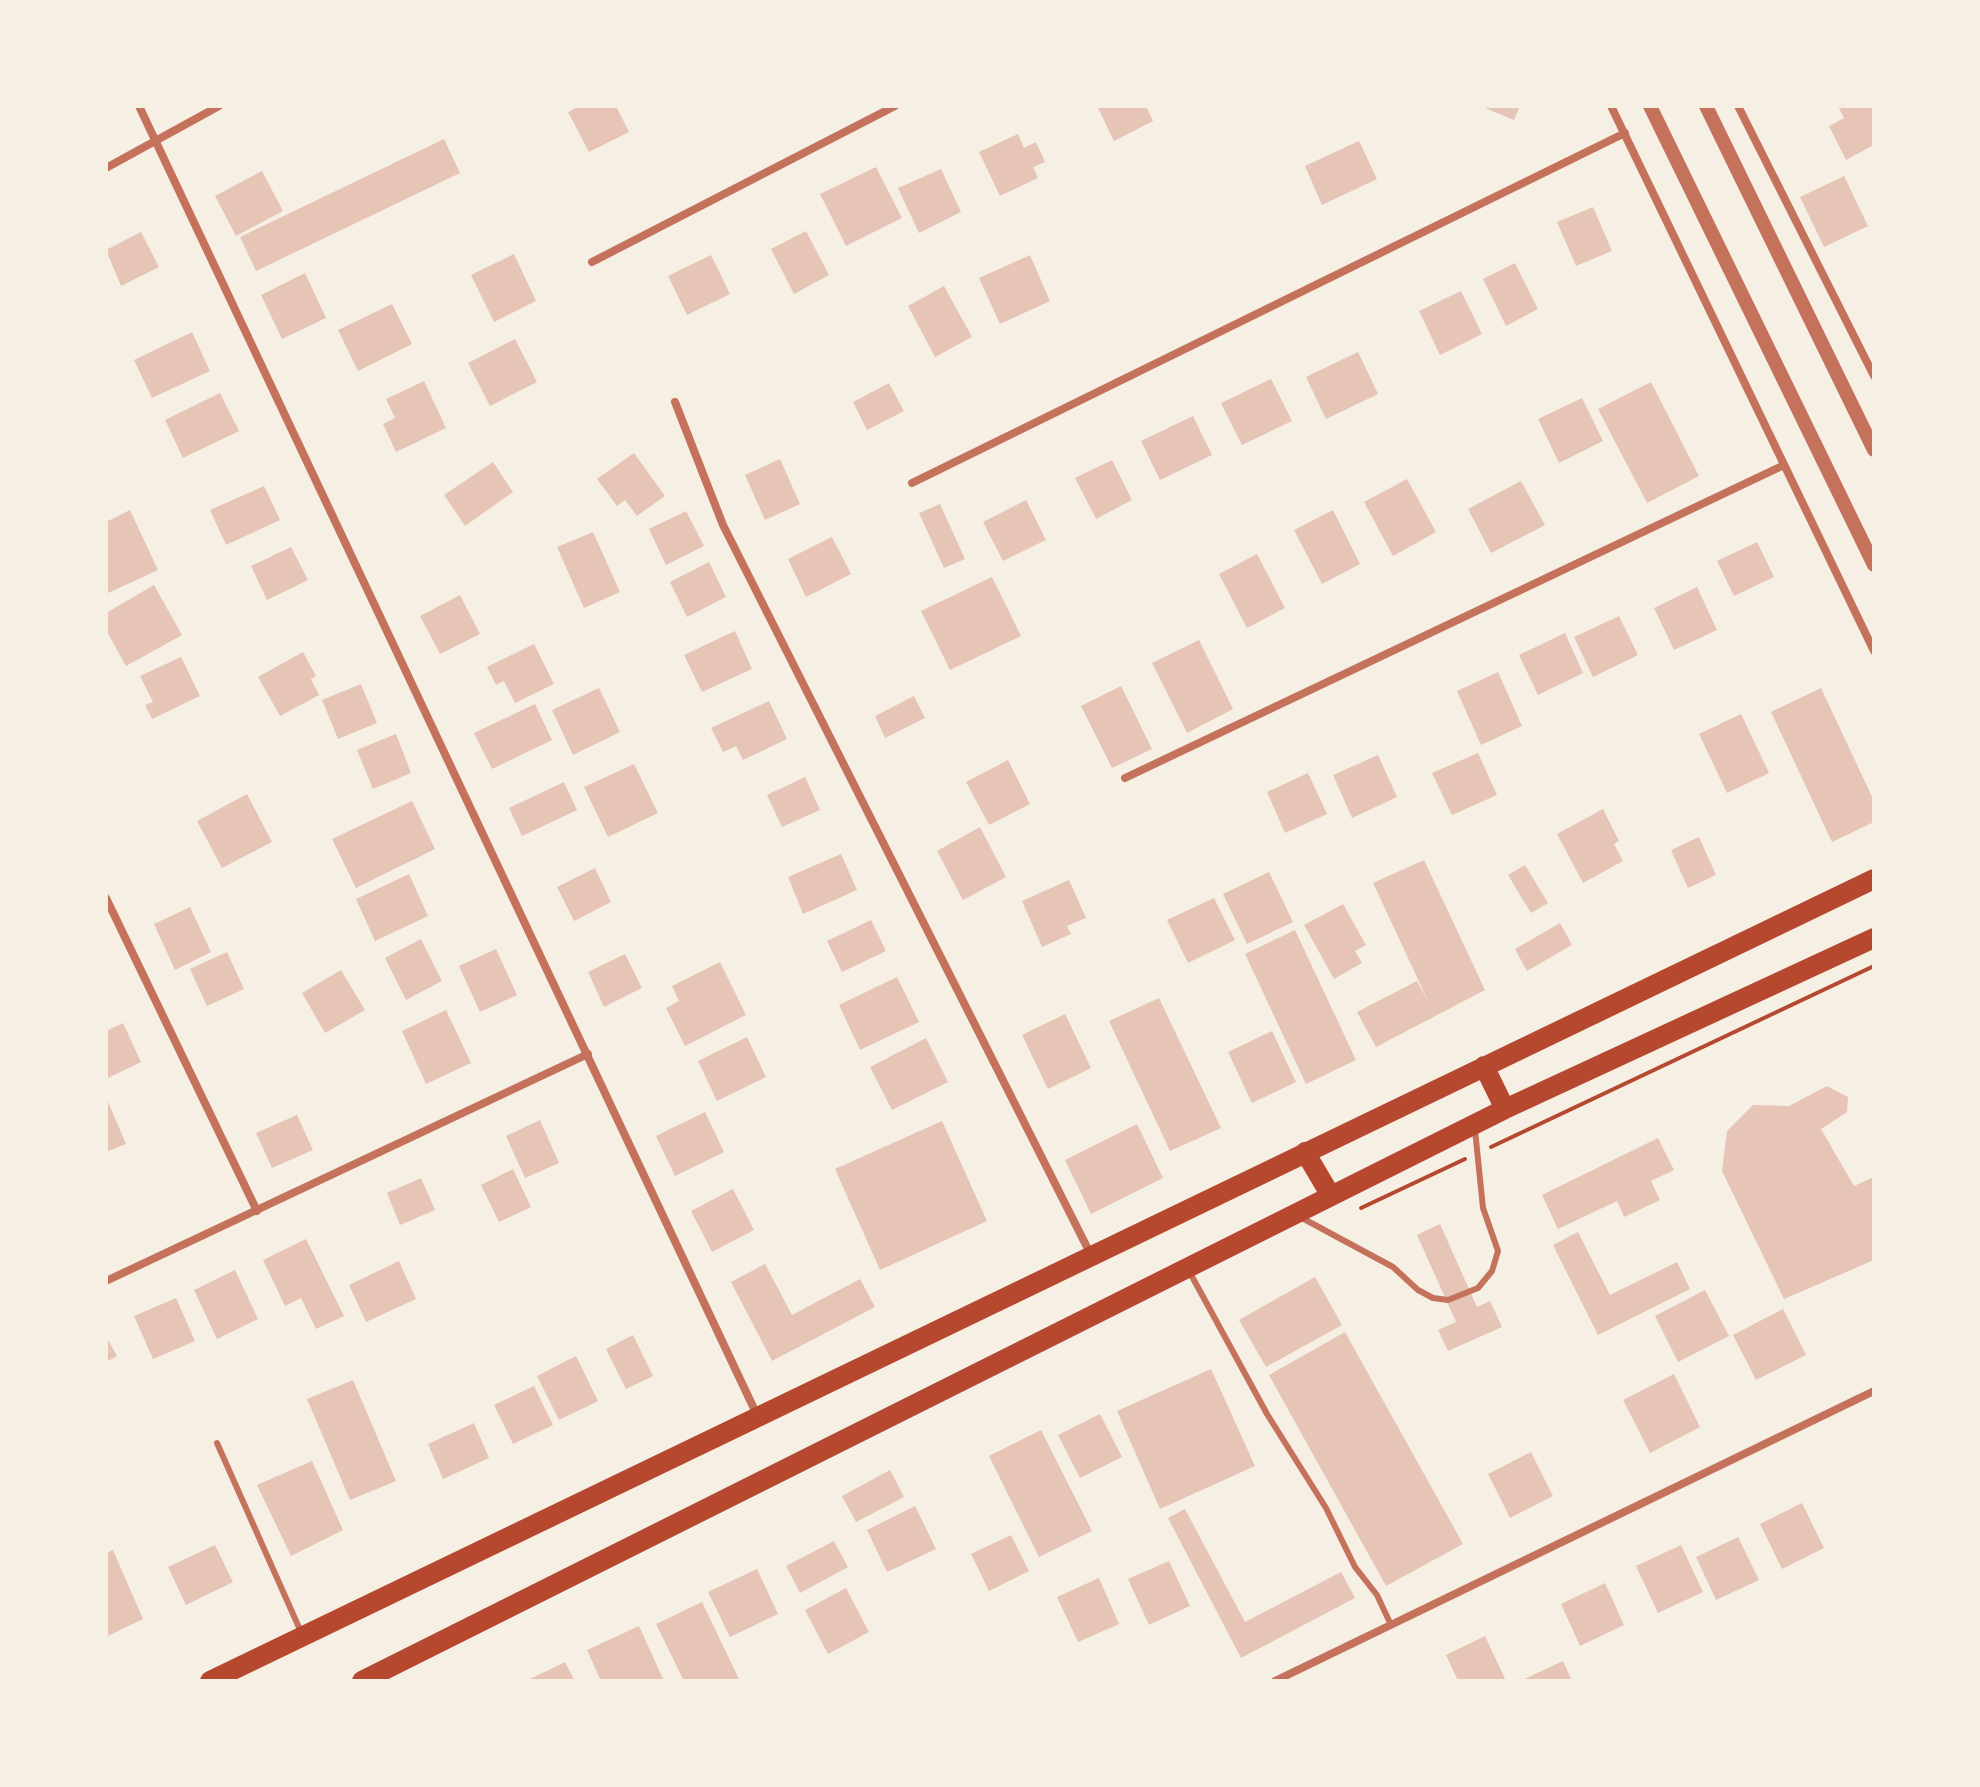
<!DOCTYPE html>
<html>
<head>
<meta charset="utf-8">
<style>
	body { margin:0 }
	#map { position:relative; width:1980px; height:1787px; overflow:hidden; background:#f6efe4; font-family:"Alegreya Sans",sans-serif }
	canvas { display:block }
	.frame { position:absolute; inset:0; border:108px solid #f6efe4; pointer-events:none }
</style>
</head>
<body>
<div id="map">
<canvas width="1980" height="1787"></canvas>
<div class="frame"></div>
</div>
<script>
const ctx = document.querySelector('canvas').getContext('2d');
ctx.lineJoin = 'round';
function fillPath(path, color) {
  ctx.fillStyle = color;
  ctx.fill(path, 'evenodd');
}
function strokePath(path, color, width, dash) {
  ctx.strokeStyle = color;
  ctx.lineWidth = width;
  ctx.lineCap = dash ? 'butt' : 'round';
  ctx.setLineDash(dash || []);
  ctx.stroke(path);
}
fillPath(new Path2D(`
	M579,106H616L629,132L589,152L568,112Z
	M1097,106H1146L1153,121L1114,141Z
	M1480,106H1520L1514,120Z
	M1838,106H1874V145L1846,160L1829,126L1844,118Z
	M1018,134L1024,148L1036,142L1045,162L1033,167L1038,178L1000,196L979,152Z
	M444,139L460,173L256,271L240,237Z
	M1359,141L1377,179L1322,205L1305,166Z
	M876,167L902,218L846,246L820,194Z
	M941,169L961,212L919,233L898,188Z
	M262,171L283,211L236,236L215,196Z
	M1844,176L1868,226L1824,247L1800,197Z
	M1593,207L1612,251L1576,266L1557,222Z
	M806,231L829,275L794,294L771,249Z
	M141,232L159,267L121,286L106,250Z
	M514,254L536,301L494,322L471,275Z
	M711,255L730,294L687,315L668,276Z
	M1030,255L1050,301L1000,324L979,278Z
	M1515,263L1538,309L1506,326L1483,279Z
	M305,273L326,318L282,339L261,295Z
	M944,286L972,337L935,357L908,306Z
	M1461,291L1482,334L1440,355L1419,311Z
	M392,304L412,344L358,371L338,330Z
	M192,332L210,371L152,398L134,360Z
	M515,339L537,382L490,406L468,363Z
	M1358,352L1378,394L1326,419L1306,377Z
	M1271,379L1292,421L1242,445L1221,403Z
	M424,381L446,428L396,452L383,424L395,418L386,399Z
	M1651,382L1699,476L1647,503L1598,409Z
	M889,383L904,411L867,430L853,402Z
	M220,393L239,431L183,458L165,420Z
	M1582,398L1603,441L1559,463L1538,419Z
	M1193,416L1212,455L1160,480L1141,441Z
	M634,453L665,496L637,516L625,500L617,506L597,479Z
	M780,459L800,504L765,520L745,475Z
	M1112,460L1132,500L1096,519L1075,478Z
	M493,462L513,492L465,526L444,495Z
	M1407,479L1436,532L1393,556L1364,502Z
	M1521,481L1545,525L1491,553L1468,509Z
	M264,486L280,520L226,545L210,510Z
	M1026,500L1046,540L1003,561L983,522Z
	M940,504L965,559L944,568L919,513Z
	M130,510L158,570L106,594V522Z
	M1333,510L1360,564L1322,584L1294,530Z
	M686,511L704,546L666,565L649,529Z
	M593,532L620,592L584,608L557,547Z
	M832,537L851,574L806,597L788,559Z
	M1757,542L1774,577L1734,596L1717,561Z
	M291,547L308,580L267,600L251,566Z
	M1257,554L1285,608L1247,628L1219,574Z
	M709,562L726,597L687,617L670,582Z
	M992,577L1021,636L950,670L921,611Z
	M154,585L182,635L126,666L106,630V613Z
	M1697,587L1717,630L1674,650L1654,608Z
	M460,595L480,634L440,654L420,616Z
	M1619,616L1638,655L1593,677L1574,637Z
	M735,631L752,669L702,692L684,655Z
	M1565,633L1583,673L1538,695L1519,655Z
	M1199,640L1233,709L1187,733L1152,663Z
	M534,644L554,684L515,703L504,681L496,685L487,667Z
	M303,652L316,676L311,679L319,695L280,716L258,677Z
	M181,657L200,696L152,719L145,705L153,702L140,676Z
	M1498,672L1522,726L1481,745L1457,691Z
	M361,684L377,723L338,739L322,700Z
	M1121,686L1152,749L1112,768L1081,706Z
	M599,688L620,732L573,755L552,710Z
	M1821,688L1874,801V822L1832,842L1771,712Z
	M914,696L925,718L885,738L875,716Z
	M769,701L787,739L743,760L736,746L723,752L711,728Z
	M535,704L552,740L492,769L474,733Z
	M1741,714L1769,773L1727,793L1699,734Z
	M396,734L411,773L373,789L357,750Z
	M1478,753L1497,795L1452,815L1432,773Z
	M1378,755L1397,797L1352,818L1333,775Z
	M1008,760L1030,804L989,825L966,782Z
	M634,764L658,813L608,837L584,787Z
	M1308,773L1327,814L1285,833L1267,792Z
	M805,777L820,810L782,827L767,795Z
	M564,782L577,810L522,836L509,808Z
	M247,794L272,842L222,868L197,821Z
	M412,801L435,849L356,888L332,839Z
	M1603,809L1619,841L1614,844L1623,861L1583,883L1557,834Z
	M980,827L1006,877L963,900L937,851Z
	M1699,837L1716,875L1688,888L1671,850Z
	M841,854L857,890L803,914L788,877Z
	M1424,860L1485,990L1376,1047L1357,1012L1417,981L1429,1003L1373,883Z
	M1525,865L1548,903L1531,913L1508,875Z
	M595,868L611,902L574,921L557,887Z
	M1269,872L1293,922L1247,944L1223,894Z
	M409,874L428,916L375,941L356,899Z
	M1069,880L1086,918L1067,926L1071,934L1042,947L1022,901Z
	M1214,898L1235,940L1188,963L1167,920Z
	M1343,904L1366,945L1355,951L1362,963L1334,979L1304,925Z
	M190,907L211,952L175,970L154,924Z
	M871,920L886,951L842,972L827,941Z
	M1560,923L1572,945L1527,971L1515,949Z
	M1295,930L1356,1060L1306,1084L1245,954Z
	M421,939L442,981L406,1000L385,958Z
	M496,949L517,995L480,1012L459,966Z
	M227,952L244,989L207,1006L190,969Z
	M625,954L642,988L604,1007L588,972Z
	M720,962L746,1015L685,1046L666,1008L679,1001L672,986Z
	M341,970L365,1010L325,1033L302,993Z
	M897,977L919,1022L860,1050L839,1005Z
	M1159,998L1221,1128L1170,1151L1109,1021Z
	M446,1010L471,1063L426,1084L402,1031Z
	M1065,1014L1091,1068L1048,1089L1022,1035Z
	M123,1023L141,1062L106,1079V1031Z
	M1272,1031L1296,1082L1252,1103L1228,1052Z
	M747,1037L766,1077L717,1101L698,1061Z
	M926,1038L948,1082L892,1110L870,1067Z
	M1827,1086L1848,1097L1847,1112L1821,1129L1854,1186L1874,1177V1260L1784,1299L1722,1171L1727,1131L1753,1105L1789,1106Z
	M106,1097L126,1144L106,1152Z
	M705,1112L724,1152L675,1176L656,1136Z
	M297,1115L313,1150L272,1168L256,1133Z
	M540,1120L559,1163L525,1178L506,1136Z
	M942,1121L987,1221L880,1270L835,1169Z
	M1137,1124L1163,1178L1091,1214L1065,1160Z
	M1658,1138L1674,1170L1651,1181L1660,1200L1624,1217L1617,1201L1558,1229L1542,1195Z
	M513,1169L531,1207L499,1222L481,1185Z
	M421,1178L435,1210L400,1225L387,1193Z
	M733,1189L754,1230L712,1252L691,1211Z
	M1440,1224L1477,1307L1490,1301L1502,1327L1448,1351L1438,1330L1456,1322L1417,1235Z
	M1578,1232L1610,1295L1677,1262L1690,1289L1598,1335L1553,1245Z
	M306,1239L344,1316L316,1329L301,1298L285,1306L263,1260Z
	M399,1261L416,1299L366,1322L349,1285Z
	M765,1264L792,1315L860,1279L875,1307L772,1361L731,1282Z
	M235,1270L258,1319L217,1339L194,1290Z
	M1315,1277L1342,1325L1266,1367L1239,1320Z
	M1705,1290L1729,1336L1678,1362L1655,1316Z
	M176,1298L195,1341L153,1359L134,1316Z
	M1783,1309L1806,1355L1756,1380L1733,1335Z
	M1345,1332L1463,1544L1386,1586L1269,1375Z
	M633,1335L653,1376L626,1389L606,1349Z
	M106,1336L117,1356L106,1362Z
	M576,1356L598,1401L559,1420L537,1376Z
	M1211,1369L1255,1466L1160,1509L1117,1411Z
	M1674,1374L1700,1427L1650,1453L1623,1400Z
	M353,1380L396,1481L350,1500L307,1399Z
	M534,1386L553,1425L513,1444L494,1405Z
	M1100,1414L1122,1457L1080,1478L1058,1435Z
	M474,1423L489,1458L443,1479L428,1444Z
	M1041,1430L1092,1531L1039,1557L989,1456Z
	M1531,1452L1553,1496L1510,1518L1488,1474Z
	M312,1461L343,1530L291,1556L257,1485Z
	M890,1470L904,1497L856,1522L842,1496Z
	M1802,1503L1824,1548L1782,1569L1760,1524Z
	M915,1506L936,1549L887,1572L867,1530Z
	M1185,1509L1245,1622L1341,1572L1355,1598L1241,1658L1168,1518Z
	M1011,1535L1029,1571L989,1591L971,1554Z
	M1738,1537L1759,1580L1716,1600L1696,1557Z
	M834,1541L848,1567L800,1593L786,1566Z
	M215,1545L233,1582L186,1605L168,1567Z
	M1681,1545L1703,1592L1658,1613L1636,1566Z
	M113,1550L143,1619L106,1637V1553Z
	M1169,1561L1190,1606L1149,1625L1128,1579Z
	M757,1569L778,1614L730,1637L708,1592Z
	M1099,1578L1119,1624L1078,1642L1057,1597Z
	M1605,1583L1624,1625L1580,1646L1561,1604Z
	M846,1588L869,1632L828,1654L805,1610Z
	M702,1602L740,1681H684L656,1624Z
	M639,1626L664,1681H601L587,1650Z
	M1485,1636L1506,1681H1458L1446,1655Z
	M1563,1661L1572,1681H1520Z
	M565,1662L575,1681H526Z`), '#e6c5b7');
strokePath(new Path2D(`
	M1491,1147L1874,966
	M1361,1208L1465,1159`), '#b5482f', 4);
strokePath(new Path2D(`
	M1302,1218L1393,1267L1418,1290L1433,1298L1448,1300L1478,1288L1492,1271L1498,1251L1483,1208L1475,1130
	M1189,1271L1267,1414L1326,1508L1355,1567L1377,1595L1391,1625
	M217,1443L301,1632`), '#c5725c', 6);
strokePath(new Path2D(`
	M139,106L757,1415
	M1611,106L1874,651
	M1738,106L1874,376
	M106,168L219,106
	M592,262L895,106
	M675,402L723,525L1091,1255
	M912,483L1625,133
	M1125,778L1782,466
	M106,898L257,1211
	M106,1281L588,1054
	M1275,1681L1874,1391`), '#c5725c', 8);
strokePath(new Path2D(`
	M1650,106L1874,565
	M1706,106L1874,450`), '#c5725c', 14);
strokePath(new Path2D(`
	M1484,1066L1505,1109
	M1305,1152L1331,1196
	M210,1681L1874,879
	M362,1681L1505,1109L1874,938`), '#b5482f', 20);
</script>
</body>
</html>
